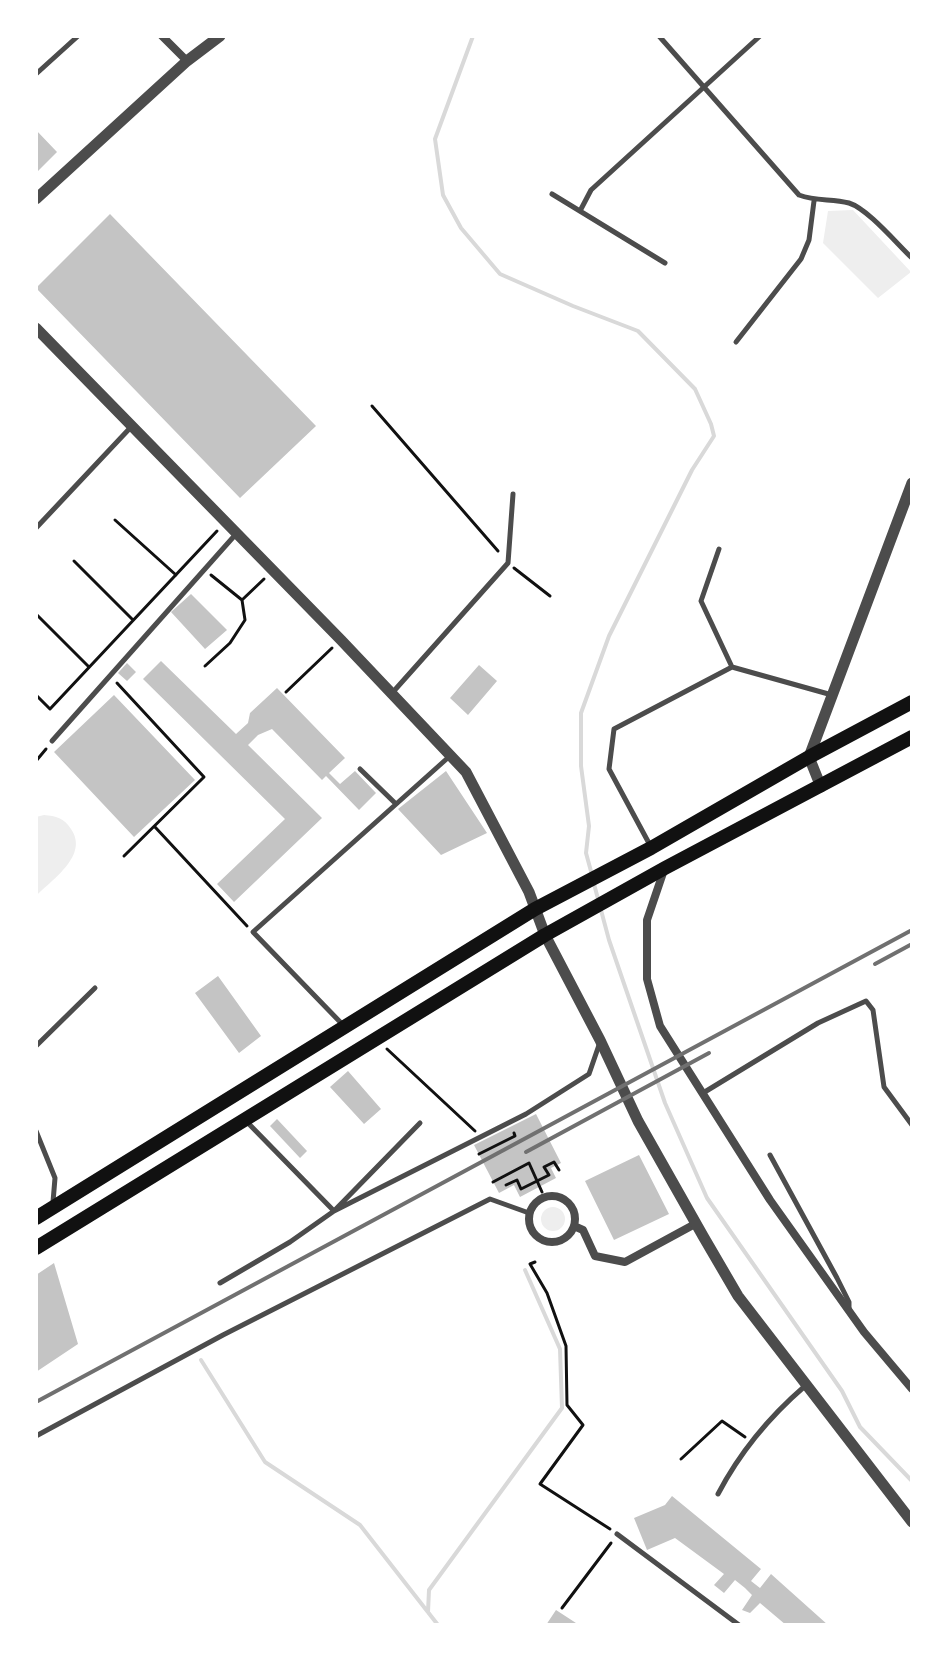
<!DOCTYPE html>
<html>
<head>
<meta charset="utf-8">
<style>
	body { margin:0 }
	#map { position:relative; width:948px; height:1661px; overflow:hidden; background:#fff; font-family:Bitter,serif }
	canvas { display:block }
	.frame { position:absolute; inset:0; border:38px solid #fff; pointer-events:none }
</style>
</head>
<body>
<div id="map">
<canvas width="948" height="1661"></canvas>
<div class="frame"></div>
</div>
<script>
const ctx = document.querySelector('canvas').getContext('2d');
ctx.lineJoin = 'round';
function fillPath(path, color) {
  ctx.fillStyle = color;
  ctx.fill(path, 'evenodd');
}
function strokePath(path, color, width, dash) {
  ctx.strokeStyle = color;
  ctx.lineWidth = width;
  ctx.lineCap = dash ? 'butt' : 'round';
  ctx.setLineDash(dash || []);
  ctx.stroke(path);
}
fillPath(new Path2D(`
	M853,210L911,272L878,298L823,243L828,211Z
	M44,815C56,816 64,818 71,829C89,855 53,879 36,896V817Z
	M541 1219a12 12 0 1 1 24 0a12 12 0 1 1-24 0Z`), '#eee');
strokePath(new Path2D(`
	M473,36L435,139L443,195L461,228L500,274L573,306L638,331L695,389L711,424L714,436L692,470L609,636L581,713V766L589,826L586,853L592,875
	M594,884L609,940L665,1103L707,1198L842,1391L860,1427L912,1481
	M201,1360L265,1462L360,1525L438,1625
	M428,1612L429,1590L562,1408L560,1349L525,1270`), '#d9d9d9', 4);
fillPath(new Path2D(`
	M36,130L57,152L36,173Z
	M110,214L316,426L240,498L36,288Z
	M191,594L227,630L205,649L171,612Z
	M161,661L236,734L248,723L250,713L277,688L345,758L329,773L340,784L355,771L376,793L359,810L326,776L322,780L272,729L258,735L248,745L322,818L234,902L217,884L285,819L143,679Z
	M127,663L136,672L127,681L118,673Z
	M479,665L497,681L468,715L450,698Z
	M114,695L195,780L134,837L54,752Z
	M446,771L487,833L441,855L398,809Z
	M218,976L261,1036L239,1053L195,993Z
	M348,1071L381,1109L364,1124L330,1087Z
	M536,1114L561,1163L551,1168L556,1178L520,1197L514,1185L499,1193L474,1145Z
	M277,1119L307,1151L300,1158L270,1126Z
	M639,1155L669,1214L614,1240L585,1181Z
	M54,1263L78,1344L36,1372V1275Z
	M672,1496L761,1569L751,1581L760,1588L771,1574L828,1625H786L760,1603L750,1613L742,1610L752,1595L745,1588L735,1580L724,1593L714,1585L724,1574L675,1538L647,1550L634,1518L665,1505Z
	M556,1610L576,1623L575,1625H546Z`), '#c4c4c4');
strokePath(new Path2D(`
	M372,406L498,551
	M115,520L176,575
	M74,561L133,620
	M514,568L550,596
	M242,600L264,579
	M36,614L89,667
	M205,666L230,643L245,620L242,600L211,575
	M117,683L204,777L124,856
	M286,692L332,648
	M36,695L50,709L217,531
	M36,761L46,749
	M155,827L247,926
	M387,1049L475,1131
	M479,1154L515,1136L514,1133
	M493,1182L529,1163L542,1192
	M506,1185L517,1180L521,1189L549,1175L544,1167L554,1162L559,1170
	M535,1262L530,1264L547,1293L566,1346L567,1405L583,1425L540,1484L610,1529
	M681,1459L722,1421L745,1437
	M562,1608L611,1543`), '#111', 3);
strokePath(new Path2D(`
	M659,36L799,195C817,202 832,198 849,203C868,209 897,244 912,258
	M36,74L78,36
	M552,194L665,263
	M580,211L591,190L760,36
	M736,342L801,259L809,240L814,201
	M36,528L131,427
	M732,667L832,695
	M393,692L508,563L513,494
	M52,741L236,534
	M360,769L396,804
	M651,847L609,769L614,729L732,667L701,601L719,549
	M344,1026L253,932L451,755
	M36,1046L95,988
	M703,1093L818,1023L866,1001L873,1010L884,1087L912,1125
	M247,1122L334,1211L420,1123
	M36,1131L55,1178L53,1202
	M770,1155L837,1278L849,1302V1310
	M220,1283L290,1242L334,1211L526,1114L589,1074L599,1045
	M36,1436L223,1335L490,1199L529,1213
	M718,1494C740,1452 769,1417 805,1386
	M617,1534L739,1625`), '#4c4c4c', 5);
strokePath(new Path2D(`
	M162,36L187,61
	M664,870L647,920V979L660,1026L770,1200L864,1332L912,1389
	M529 1219a23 23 0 1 1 46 0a23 23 0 1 1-46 0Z
	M574,1226L583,1230L595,1256L625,1262L695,1224`), '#4c4c4c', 8);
strokePath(new Path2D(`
	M36,199L187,61L220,36
	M36,328L341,640L466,772L529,892L545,935L600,1040L638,1121L703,1236L738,1296L912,1522
	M821,787L809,757L912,483`), '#4c4c4c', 11);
strokePath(new Path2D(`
	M36,1218L535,909L651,848L809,757L912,702
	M36,1248L545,935L665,868L912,737`), '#111', 14);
strokePath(new Path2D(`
	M875,964L912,944
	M526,1152L709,1053
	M36,1402L912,930`), '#707070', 4);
</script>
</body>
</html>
